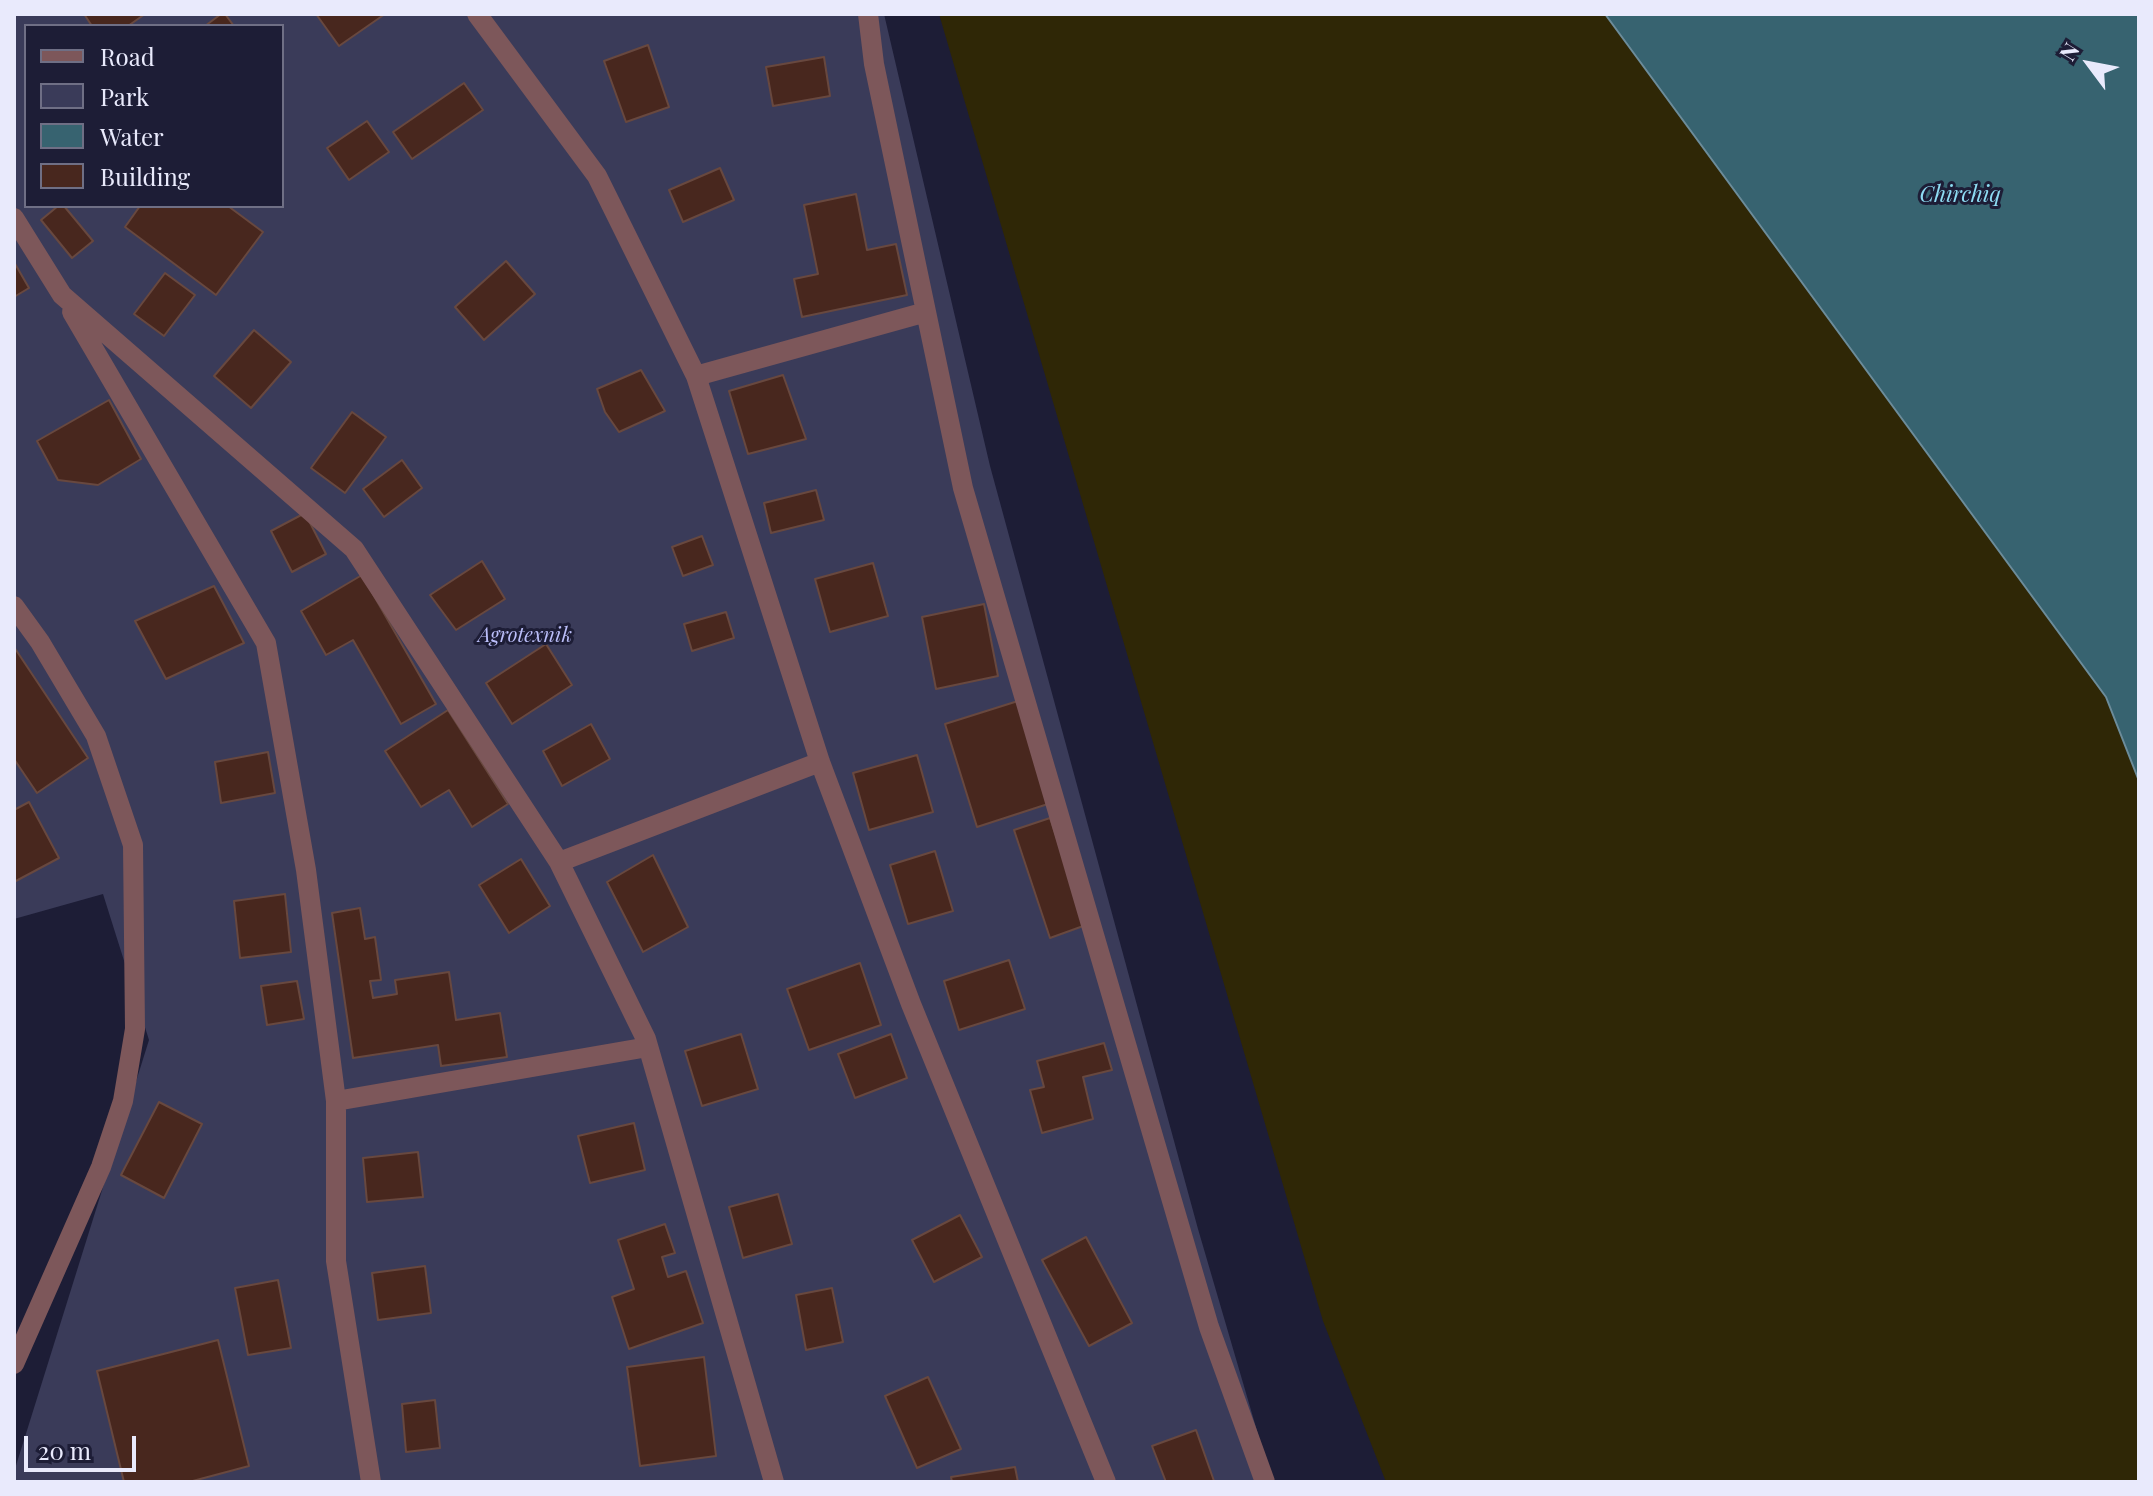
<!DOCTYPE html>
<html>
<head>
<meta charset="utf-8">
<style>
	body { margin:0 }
	#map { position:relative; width:2153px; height:1496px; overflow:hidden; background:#1d1d36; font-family:"Playfair Display",serif }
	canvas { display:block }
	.frame { position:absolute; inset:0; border:16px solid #e9eafc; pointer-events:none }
	.legend { position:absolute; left:24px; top:24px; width:260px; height:184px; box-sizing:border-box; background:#1d1d36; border:2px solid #6f6f85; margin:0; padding:10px 14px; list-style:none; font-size:24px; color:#e9eafc }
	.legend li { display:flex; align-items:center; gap:16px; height:40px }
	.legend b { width:40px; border:2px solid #6f6f85 }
	.north { position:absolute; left:2049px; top:24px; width:80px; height:80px; -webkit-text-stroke:6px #1d1d36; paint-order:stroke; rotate:302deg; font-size:22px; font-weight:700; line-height:32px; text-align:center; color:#e9eafc }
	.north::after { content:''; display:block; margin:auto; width:28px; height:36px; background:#e9eafc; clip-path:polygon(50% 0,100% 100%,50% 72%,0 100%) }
	.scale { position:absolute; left:24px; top:1436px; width:112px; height:36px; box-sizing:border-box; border:4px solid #e9eafc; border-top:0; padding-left:10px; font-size:24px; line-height:28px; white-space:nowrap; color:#e9eafc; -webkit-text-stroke:6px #1d1d36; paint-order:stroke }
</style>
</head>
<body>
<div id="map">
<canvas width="2153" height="1496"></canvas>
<div class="frame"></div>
<ul class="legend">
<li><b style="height:10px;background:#7d575a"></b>Road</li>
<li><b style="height:22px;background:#3a3b59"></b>Park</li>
<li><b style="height:22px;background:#376370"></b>Water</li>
<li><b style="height:22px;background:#48271e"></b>Building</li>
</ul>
<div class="north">N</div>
<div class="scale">20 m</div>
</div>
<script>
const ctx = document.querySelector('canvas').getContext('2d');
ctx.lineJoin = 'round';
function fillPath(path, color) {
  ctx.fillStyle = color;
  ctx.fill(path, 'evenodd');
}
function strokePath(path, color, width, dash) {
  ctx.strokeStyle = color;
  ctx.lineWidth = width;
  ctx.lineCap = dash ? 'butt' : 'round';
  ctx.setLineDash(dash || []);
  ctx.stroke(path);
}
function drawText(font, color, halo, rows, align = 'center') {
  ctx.font = font + ' "Playfair Display",serif';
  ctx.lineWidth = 6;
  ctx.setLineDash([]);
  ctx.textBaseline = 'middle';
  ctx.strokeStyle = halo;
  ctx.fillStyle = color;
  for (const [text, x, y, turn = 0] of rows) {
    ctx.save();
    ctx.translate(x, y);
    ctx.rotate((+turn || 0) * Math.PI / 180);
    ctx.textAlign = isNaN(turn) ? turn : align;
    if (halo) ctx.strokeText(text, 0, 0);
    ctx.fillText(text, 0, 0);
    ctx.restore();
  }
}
fillPath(new Path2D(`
	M14,14H884L990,466L1198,1229L1272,1482H14V1472L149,1040L103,894L14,919ZM26,26H282V206H26Z`), '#3a3b59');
fillPath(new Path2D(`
	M939,14H2139V1482H1386L1323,1321Z`), '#2f2706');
const water = new Path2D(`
	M1605,14H2139V781L2106,697Z`);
fillPath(water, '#376370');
strokePath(water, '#6c8c9a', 2);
const building = new Path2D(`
	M84,14H145L128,26H92Z
	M221,14H225L234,26H205Z
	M316,14H385L339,46Z
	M648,45L669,107L626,122L604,61Z
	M824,57L830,96L773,106L766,67Z
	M464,83L483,110L412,159L393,132Z
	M367,121L389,152L349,180L327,148Z
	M720,168L734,200L683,222L669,190Z
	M856,194L867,250L896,244L907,295L802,317L794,279L818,274L804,205Z
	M58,206H64L93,241L72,258L41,220Z
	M140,206H228L263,232L216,295L125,227Z
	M506,261L535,294L484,340L455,307Z
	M14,262L29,288L14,297Z
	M165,273L195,295L164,336L134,314Z
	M254,330L291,362L251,408L214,376Z
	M641,370L665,411L619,432L605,412L597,389Z
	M783,375L806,439L748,454L729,391Z
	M109,400L141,459L98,485L58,480L37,441Z
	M352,412L386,437L345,493L311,468Z
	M402,460L422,488L384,517L363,489Z
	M816,490L824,520L771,533L764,503Z
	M305,513L326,554L292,572L271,531Z
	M702,536L713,565L683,576L672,547Z
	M482,561L505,599L456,630L430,595Z
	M873,563L888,616L830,632L815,579Z
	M362,575L436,704L401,724L353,640L326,655L301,611Z
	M214,586L244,643L166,679L135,621Z
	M984,604L998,676L936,689L922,617Z
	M726,612L734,638L692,651L684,624Z
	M546,644L572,685L512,724L486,683Z
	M14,647L88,758L37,793L14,759Z
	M1018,701L1051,803L977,827L945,724Z
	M448,710L508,804L472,827L449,790L421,807L385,751Z
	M591,724L610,759L562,786L543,751Z
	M268,752L275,793L221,803L215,762Z
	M917,755L933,812L869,830L853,773Z
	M29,802L59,858L14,882V810Z
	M1050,818L1086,925L1050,938L1014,830Z
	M935,851L953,911L908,924L890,865Z
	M653,855L688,927L643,952L607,882Z
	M521,859L550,906L509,933L479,885Z
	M285,894L291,952L240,958L234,901Z
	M360,908L365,939L375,937L381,980L370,981L373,998L397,994L395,980L449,972L456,1020L500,1013L507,1057L441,1066L438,1045L353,1058L332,913Z
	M1009,960L1025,1009L959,1030L944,981Z
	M860,963L881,1025L809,1050L787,989Z
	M297,981L304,1019L267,1025L261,986Z
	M741,1034L758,1089L702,1106L685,1051Z
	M891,1034L907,1078L855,1098L838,1054Z
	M1104,1043L1112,1070L1083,1077L1093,1119L1042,1133L1030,1090L1044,1087L1037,1061Z
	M159,1102L202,1124L164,1198L121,1175Z
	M634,1123L645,1170L590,1183L578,1136Z
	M418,1152L423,1197L367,1202L363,1158Z
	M778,1194L792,1244L743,1258L729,1207Z
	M960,1215L982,1257L934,1282L912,1240Z
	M665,1224L675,1253L662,1257L668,1277L686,1271L703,1323L629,1349L612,1297L634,1289L618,1240Z
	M1086,1237L1132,1323L1089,1346L1042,1260Z
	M425,1266L431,1313L378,1320L372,1273Z
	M278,1280L291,1348L248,1355L235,1288Z
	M832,1288L843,1342L806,1350L796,1295Z
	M218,1340L249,1466L189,1482H124L97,1371Z
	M704,1357L716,1456L640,1466L627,1367Z
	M928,1377L961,1449L917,1468L885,1396Z
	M435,1400L440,1448L406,1452L402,1404Z
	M1196,1430L1214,1481L1166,1482L1152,1446Z
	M1015,1467L1018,1482H952L951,1477Z`);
fillPath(building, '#48271e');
strokePath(building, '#68483f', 2);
strokePath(new Path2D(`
	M477,14L597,176L696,376L820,762L911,1004L1106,1482
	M868,14L874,64L963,488L1209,1327L1265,1482
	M14,218L62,295L354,549L559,862L646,1039L774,1482
	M72,312L266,643L306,870L336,1101V1261L371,1482
	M696,376L926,312
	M14,606L40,642L96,736L133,845L135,1029L123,1101L101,1167L14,1364
	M559,862L820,762
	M336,1101L648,1047`), '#7d575a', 20);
drawText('italic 20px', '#bbbef9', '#1d1d36', [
	["Agrotexnik",525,636]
]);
drawText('italic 22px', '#8edcf3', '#1d1d36', [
	["Chirchiq",1960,195]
]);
</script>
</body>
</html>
